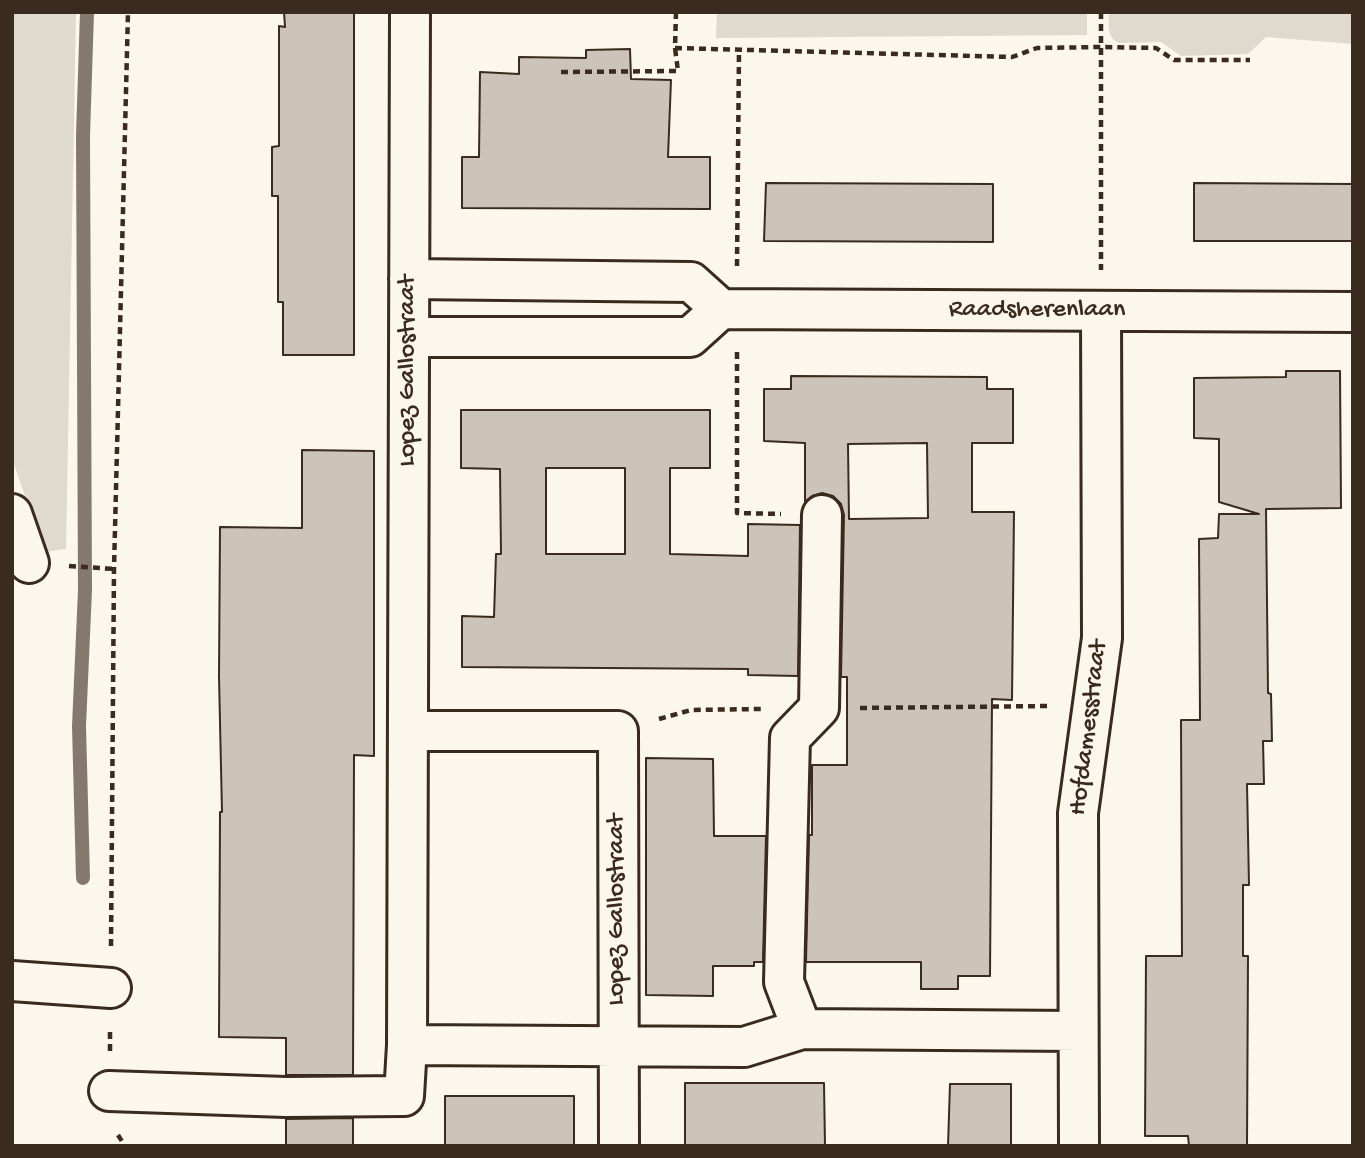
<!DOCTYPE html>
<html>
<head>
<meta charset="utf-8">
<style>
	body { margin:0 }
	#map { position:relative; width:1365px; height:1158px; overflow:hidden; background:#fbf7ec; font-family:"Gochi Hand",sans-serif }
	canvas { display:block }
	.frame { position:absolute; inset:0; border:14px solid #3b2a1e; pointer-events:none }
</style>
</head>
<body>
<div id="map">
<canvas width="1365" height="1158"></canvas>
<div class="frame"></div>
</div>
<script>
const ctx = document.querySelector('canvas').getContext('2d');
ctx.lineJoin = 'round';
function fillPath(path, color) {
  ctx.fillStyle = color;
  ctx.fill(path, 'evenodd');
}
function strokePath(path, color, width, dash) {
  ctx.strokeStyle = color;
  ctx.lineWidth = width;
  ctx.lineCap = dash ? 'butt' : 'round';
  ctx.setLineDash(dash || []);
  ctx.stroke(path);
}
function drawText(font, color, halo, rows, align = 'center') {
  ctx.font = font + ' "Gochi Hand",sans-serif';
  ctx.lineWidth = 7;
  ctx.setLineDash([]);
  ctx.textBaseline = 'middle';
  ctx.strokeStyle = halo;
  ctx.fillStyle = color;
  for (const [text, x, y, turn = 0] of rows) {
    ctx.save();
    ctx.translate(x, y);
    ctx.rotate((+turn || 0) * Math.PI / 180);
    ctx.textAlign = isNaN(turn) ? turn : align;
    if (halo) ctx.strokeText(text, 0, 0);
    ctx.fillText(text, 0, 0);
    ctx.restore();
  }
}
fillPath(new Path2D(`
	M12,12H76L66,549L44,552L12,458Z
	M717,12H1087V35L716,38Z
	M1109,12H1353V44L1266,37L1248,54L1181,56L1161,42L1119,43C1106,37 1109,25 1109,12Z`), '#dfd9ce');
strokePath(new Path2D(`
	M83,878L79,726L85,590L83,136L87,12`), '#85796d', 14);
const building = new Path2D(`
	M284,12H354V355H283V302H278V196H272V147L279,146V26L285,27Z
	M630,49L631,79L671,80L668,157H710V209L462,208V157H479L480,72L519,74V57L586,58V50Z
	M766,183L993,184V242L764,241Z
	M1194,183L1353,184V241H1194Z
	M1286,371H1340L1341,508L1266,509L1268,693L1271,694L1272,741H1263L1264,784H1247L1249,885H1243V956H1248L1247,1146H1189L1188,1136H1145L1146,956H1182L1181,720H1200L1199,539L1218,538L1219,514H1259L1219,502V439L1194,438V378L1286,377Z
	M791,376L987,377V389H1013V443H972V512H1014L1012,700L992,699L990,976H958V989H921V962H806L809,835H812V765H847V677H841L844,515L841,504L833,496L822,493L812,496L805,502V443L764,441V389H791ZM927,443L928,518L849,519L848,444Z
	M461,410H710V468H670V554L748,556V524L800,525L798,676L748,675V669L462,667V616L494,617L496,554H501L500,469L461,468ZM546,468H625V554H546Z
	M302,450L374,451V756L354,755L353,1075H286V1038L219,1037L220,812H222L219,677L220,527L302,528Z
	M646,758L713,759L714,836H766L763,962H754V966H713V996L646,995Z
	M685,1083H824L825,1146H685Z
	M950,1084H1011V1146H948Z
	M445,1096H574V1146H445Z
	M353,1118V1146H286V1119Z`);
fillPath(building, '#ccc4b9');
strokePath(building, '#3b2a1e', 2);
const minor = new Path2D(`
	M410,12L407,1045L744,1047L802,1029L1078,1031
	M409,279L691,282L721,309L1353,312
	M410,337H690L721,309
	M12,514L29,563
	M409,731H618L619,1146
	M12,981L111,988
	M802,1029L784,982L790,738L819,708L822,515
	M109,1091L286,1097L404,1096L407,1045
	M1079,1146L1078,813L1102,638L1101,311`);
strokePath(minor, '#3b2a1e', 44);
strokePath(new Path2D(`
	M676,12L675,48L1012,57L1037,48L1101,47L1156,48L1174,60H1250
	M1101,12V270
	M561,72L678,71L675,48
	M737,266L739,50
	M737,352V513L781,514
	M69,566L114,569
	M860,708L1051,706
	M659,719L691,710L761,709
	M111,946L114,569L128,12
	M110,1051V1028
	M118,1135L125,1146`), '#3b2a1e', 4.5, [7, 5]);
strokePath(minor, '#fbf7ec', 38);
drawText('26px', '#3b2a1e', '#fbf7ec', [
	["Raadsherenlaan",1037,311],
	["Lopez Gallostraat",409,371,-90],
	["Hofdamesstraat",1090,728,-83],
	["Lopez Gallostraat",618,910,-90]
]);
</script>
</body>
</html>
